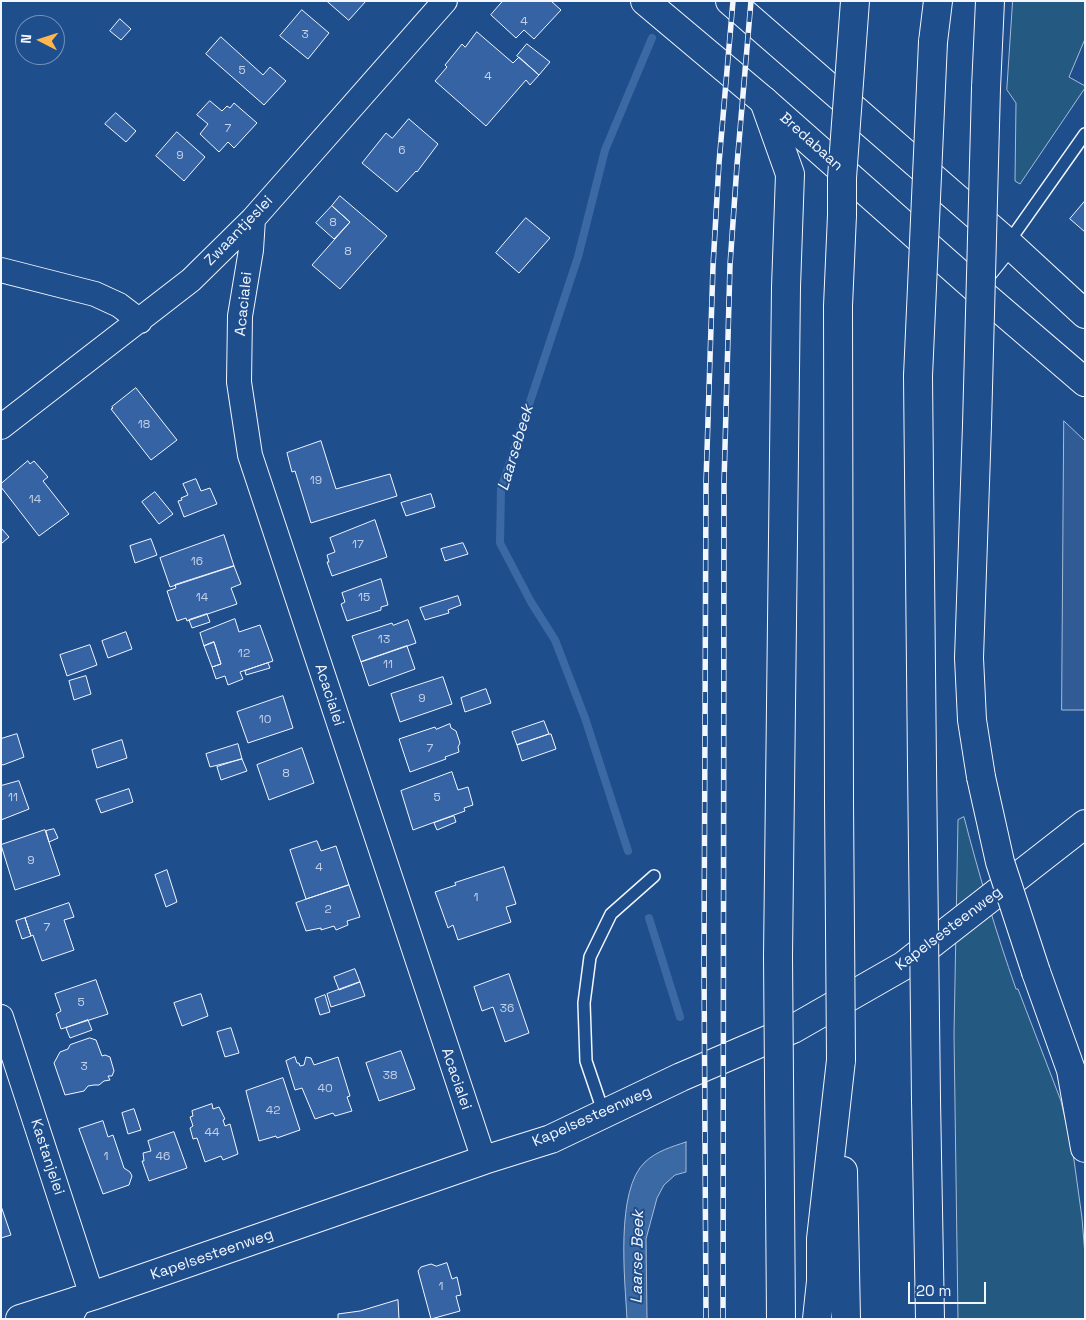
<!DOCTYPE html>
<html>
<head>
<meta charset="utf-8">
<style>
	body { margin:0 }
	#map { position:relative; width:1086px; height:1320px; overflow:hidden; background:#1f4e8c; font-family:"Space Grotesk",sans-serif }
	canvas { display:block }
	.frame { position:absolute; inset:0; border:2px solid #f2f6ff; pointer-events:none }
	.north { position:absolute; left:15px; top:15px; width:50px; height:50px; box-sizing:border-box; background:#1f4e8c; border:1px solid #7391ba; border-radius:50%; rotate:275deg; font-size:14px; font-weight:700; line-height:20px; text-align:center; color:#f2f6ff }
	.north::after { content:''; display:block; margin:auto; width:18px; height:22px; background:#ffb74d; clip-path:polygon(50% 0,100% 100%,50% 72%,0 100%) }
	.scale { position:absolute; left:908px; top:1282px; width:78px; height:22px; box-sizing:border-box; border:2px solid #f2f6ff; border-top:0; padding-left:6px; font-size:15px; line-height:18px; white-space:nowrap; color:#f2f6ff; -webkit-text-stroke:4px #1f4e8c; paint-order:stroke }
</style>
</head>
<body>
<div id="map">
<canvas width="1086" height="1320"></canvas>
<div class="frame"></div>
<div class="north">N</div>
<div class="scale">20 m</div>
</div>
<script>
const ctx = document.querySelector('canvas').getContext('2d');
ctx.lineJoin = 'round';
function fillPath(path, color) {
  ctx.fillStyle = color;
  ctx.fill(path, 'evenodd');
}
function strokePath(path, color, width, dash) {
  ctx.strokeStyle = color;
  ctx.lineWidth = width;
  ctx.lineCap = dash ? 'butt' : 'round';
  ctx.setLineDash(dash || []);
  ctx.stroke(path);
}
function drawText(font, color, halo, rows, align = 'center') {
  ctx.font = font + ' "Space Grotesk",sans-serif';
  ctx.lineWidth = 4;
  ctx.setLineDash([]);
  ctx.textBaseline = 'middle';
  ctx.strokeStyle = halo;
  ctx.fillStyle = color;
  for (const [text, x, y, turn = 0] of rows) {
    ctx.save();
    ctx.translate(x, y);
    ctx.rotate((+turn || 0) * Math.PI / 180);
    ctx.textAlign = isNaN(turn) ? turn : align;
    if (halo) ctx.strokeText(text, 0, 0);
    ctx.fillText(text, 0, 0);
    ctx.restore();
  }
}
const green = new Path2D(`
	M1013,1H1085V39L1069,77L1085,86V88L1020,184L1015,181L1016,103L1007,90Z
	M964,817C979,875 996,932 1016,989H1018L1061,1101L1073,1153L1082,1218L1085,1255V1319H958L954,1034L958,820Z`);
fillPath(green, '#245a82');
strokePath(green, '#a8bbd7', 1);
const parking = new Path2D(`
	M1064,421L1085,441V710H1062Z`);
fillPath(parking, '#305b95');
strokePath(parking, '#a8bbd7', 1);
const water = new Path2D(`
	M686,1142V1172L675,1175L664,1185L657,1198L646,1239L647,1319H627C625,1280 615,1190 645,1162C657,1151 671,1147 686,1142Z`);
fillPath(water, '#3b69a3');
strokePath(water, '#a8bbd7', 1);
strokePath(new Path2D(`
	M628,851L585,718L555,640L531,602L500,543L501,489L578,257L605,150L652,38
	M649,918L680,1017`), '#3b69a3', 8);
const building = new Path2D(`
	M327,1H366L349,20Z
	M503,1H551L561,10L534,39L524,30L516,38L491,15Z
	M302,10L329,33L308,59L280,36Z
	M120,19L131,29L121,40L110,31Z
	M477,32L513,63L519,57L539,75L530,85L526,80L486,126L435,81L447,67L445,65L462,44L465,47Z
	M221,37L263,75L270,67L286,81L264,105L206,54Z
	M527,44L550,62L539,75L517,56Z
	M210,101L222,111L227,106L230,108L234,103L257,123L234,148L228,142L219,152L200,134L208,124L197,115Z
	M116,113L136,131L126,142L105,124Z
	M409,119L438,144L417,172L416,171L397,192L362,163L386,133L392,138Z
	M177,132L205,157L184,181L156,156Z
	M340,196L387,236L340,289L312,265L350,222L332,206Z
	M1085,201V232L1070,219Z
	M332,206L350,222L334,239L316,223Z
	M526,218L550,238L519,273L496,253Z
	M136,388L177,440L151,460L111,409L113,408L112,407Z
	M321,441L336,489L390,474L397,496L311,523L295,471L292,472L287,453Z
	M28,461L30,464L34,461L48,477L43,481L69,514L39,536L1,487V484Z
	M196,479L201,491L210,488L217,504L184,517L178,501L182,500L181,498L188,495L183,484Z
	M155,492L173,514L159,524L142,502Z
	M431,494L435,507L406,516L401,503Z
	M375,520L387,557L332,576L327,562H329L327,555L335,552L330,538Z
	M1,528L9,537L1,544Z
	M224,535L234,566L170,587L160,558Z
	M151,539L157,555L135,563L130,546Z
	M463,543L468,554L445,561L441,549Z
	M234,566L241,584L231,588L237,604L187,621L186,618L177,621L167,591L176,588L175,585Z
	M381,579L388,605L381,607V610L347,621L341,604L345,602L342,593Z
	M458,596L461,605L448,610L449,613L425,620L420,608Z
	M207,614L210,622L192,628L189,620Z
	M235,619L239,632L260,625L273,661L240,672L243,679L228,685L225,676L216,679L212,667L221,664L214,642L204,646L200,633Z
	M408,620L416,643L361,662L352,636L392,623L393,625Z
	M126,632L132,649L108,658L102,641Z
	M214,642L221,664L212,667L204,646Z
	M90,645L97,665L67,676L60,655Z
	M407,646L415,669L369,686L361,662Z
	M268,663L270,668L246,675L245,671Z
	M86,676L91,694L74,700L69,681Z
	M443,677L452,704L400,722L391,694Z
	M486,689L491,703L465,712L461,698Z
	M283,696L293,728L248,743L237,712Z
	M544,721L549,734L517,745L512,732Z
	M450,724L451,728L456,731L460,743L458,747L459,752L445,757L446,759L410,772L399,739L435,727L436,729Z
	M17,734L24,757L3,765L1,764V739Z
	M549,734H551L556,749L522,761L517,745Z
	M122,740L127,758L97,768L92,750Z
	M238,744L242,759L210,767L206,754Z
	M302,748L314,783L269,800L257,765Z
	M242,759L247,771L221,780L217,767Z
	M452,772L458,790L468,787L473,805L464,808L465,811L413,830L401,791Z
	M19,781L29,809L1,820V786Z
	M129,789L133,802L101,813L96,800Z
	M454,816L456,822L437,830L434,823Z
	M54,829L58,838L49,842L46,831Z
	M45,830L60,875L15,890L1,845Z
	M317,841L321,851L336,846L349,885L306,899L290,850Z
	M504,867L516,904L506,907L511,922L458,940L453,925L448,928L435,892L456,885L455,883Z
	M167,870L177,902L166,907L155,875Z
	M349,885L360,917L347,921L348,925L336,930L334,926L321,930V928L306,931L296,903Z
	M69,903L74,917L64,920L74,950L42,961L33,935L31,936L25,918Z
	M25,918L31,936L22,939L16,921Z
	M355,969L360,982L339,990L334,977Z
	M509,974L529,1033L505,1042L493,1007L482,1011L474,987Z
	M96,980L108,1014L61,1029L56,1014L61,1011L55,994Z
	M360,982L365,996L331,1007L327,994Z
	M201,994L208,1016L182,1026L174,1003Z
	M325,995L330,1012L320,1015L315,999Z
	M88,1020L92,1030L70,1038L66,1028Z
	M231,1028L239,1053L225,1057L217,1032Z
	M90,1038L96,1040L102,1056L105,1055L110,1057L114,1071L112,1076H108L110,1080L104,1081L99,1085H94L88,1086L84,1091L65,1095L54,1063L60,1052L68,1049L70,1045Z
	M401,1051L415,1089L379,1101L366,1063Z
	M295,1057L297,1063H299L300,1066L304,1065L306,1057L311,1058L314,1065L338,1057L350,1096L347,1097L352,1111L335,1116L333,1113L315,1119L302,1088L295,1090L286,1061Z
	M283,1078L300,1130L277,1138L276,1136L259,1141L246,1091Z
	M212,1104L213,1109L219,1107L225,1119L223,1120L225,1126L230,1124L238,1154L223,1160L221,1156L205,1162L197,1138L193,1139L190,1128L193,1126L190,1117L193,1116L192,1111Z
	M134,1109L141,1130L128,1134L122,1113Z
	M103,1121L108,1137L113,1135L124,1168L130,1172L132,1176L129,1185L103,1194L79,1129Z
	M174,1132L187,1168L149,1181L142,1161H144L143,1153L151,1151L148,1141Z
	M1,1206L11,1235L1,1238Z
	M447,1263L452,1279L457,1277L461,1295L456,1296L460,1311L431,1319L418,1271L421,1267L431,1264L436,1266Z
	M398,1300L399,1319H338V1314L360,1311Z`);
fillPath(building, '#3563a3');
strokePath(building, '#f2f6ff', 1);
const service = new Path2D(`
	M1008,243L1085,134
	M604,1114L586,1061L584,1003L590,957L611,914L654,876`);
const minor = new Path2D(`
	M253,219L251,250L240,316L239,382L250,455L484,1160
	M1,270L95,294L119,305L140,321
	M975,284L1008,243
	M1,427L191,280L253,219L445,1
	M1,1017L92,1296`);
const primary = new Path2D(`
	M645,1L764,101L973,286L1085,382
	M730,1L1008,243L1085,314
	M20,1319L92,1296L484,1160L551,1139L681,1077L793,1029L903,966L1085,824`);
const motorway = new Path2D(`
	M933,42L938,1
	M986,88L990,1
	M764,101L790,174L786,287L778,956
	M918,376L922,766
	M977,425L969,658L972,720L981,777
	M839,801L838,306L842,215
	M1036,972L1071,1070L1085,1148
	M926,1100L930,1319
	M843,1171L846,1319
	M67,1319L77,1301
	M817,1319L821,1281V1239L841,1060`);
strokePath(service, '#f2f6ff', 14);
strokePath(minor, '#f2f6ff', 26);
strokePath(primary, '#f2f6ff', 30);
strokePath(motorway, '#f2f6ff', 30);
strokePath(service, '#1f4e8c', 11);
strokePath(minor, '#1f4e8c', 24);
strokePath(primary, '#1f4e8c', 28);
strokePath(motorway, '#1f4e8c', 28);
const rail = new Path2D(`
	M706,1319L704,961L706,482L713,266L719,163L733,1
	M723,1319L724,483L730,265L737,165L751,1`);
strokePath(rail, '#f2f6ff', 5.5);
strokePath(rail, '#1f4e8c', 4, [11]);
const motorwayBridge = new Path2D(`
	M842,215V178L855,1
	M918,376L933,42
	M977,425L986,88
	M922,766L926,1100
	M981,777L1000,862L1036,972
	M839,801L841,1060
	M778,956L781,1319`);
strokePath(motorwayBridge, '#f2f6ff', 30, []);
strokePath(motorwayBridge, '#1f4e8c', 28);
drawText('12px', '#c3d1e8', null, [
	["4",524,22],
	["3",305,35],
	["5",242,71],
	["4",488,77],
	["7",228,129],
	["6",402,151],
	["9",180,156],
	["8",333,223],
	["8",348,252],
	["18",144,425],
	["19",316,481],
	["14",35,500],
	["17",358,545],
	["16",197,562],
	["14",202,598],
	["15",364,598],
	["13",384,640],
	["12",244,654],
	["11",388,665],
	["9",422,699],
	["10",265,720],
	["7",430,749],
	["8",286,774],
	["11",13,798],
	["5",437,798],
	["9",31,861],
	["4",319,868],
	["1",476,898],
	["2",328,910],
	["7",47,928],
	["5",81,1003],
	["36",507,1009],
	["3",84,1067],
	["38",390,1076],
	["40",325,1089],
	["42",273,1111],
	["44",212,1133],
	["1",106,1157],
	["46",163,1157],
	["1",441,1287]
]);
drawText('15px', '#f2f6ff', '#1f4e8c', [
	["Bredabaan",811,142,42],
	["Zwaantjeslei",239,231,-46],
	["Acacialei",244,304,-84],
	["Acacialei",329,695,72],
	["Kapelsesteenweg",949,929,-37],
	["Acacialei",456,1079,71],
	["Kapelsesteenweg",592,1117,-24],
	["Kastanjelei",47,1157,72],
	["Kapelsesteenweg",212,1255,-19]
]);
drawText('italic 16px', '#f2f6ff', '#1f4e8c', [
	["Laarsebeek",516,448,-73],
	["Laarse Beek",638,1257,-89]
]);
</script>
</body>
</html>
